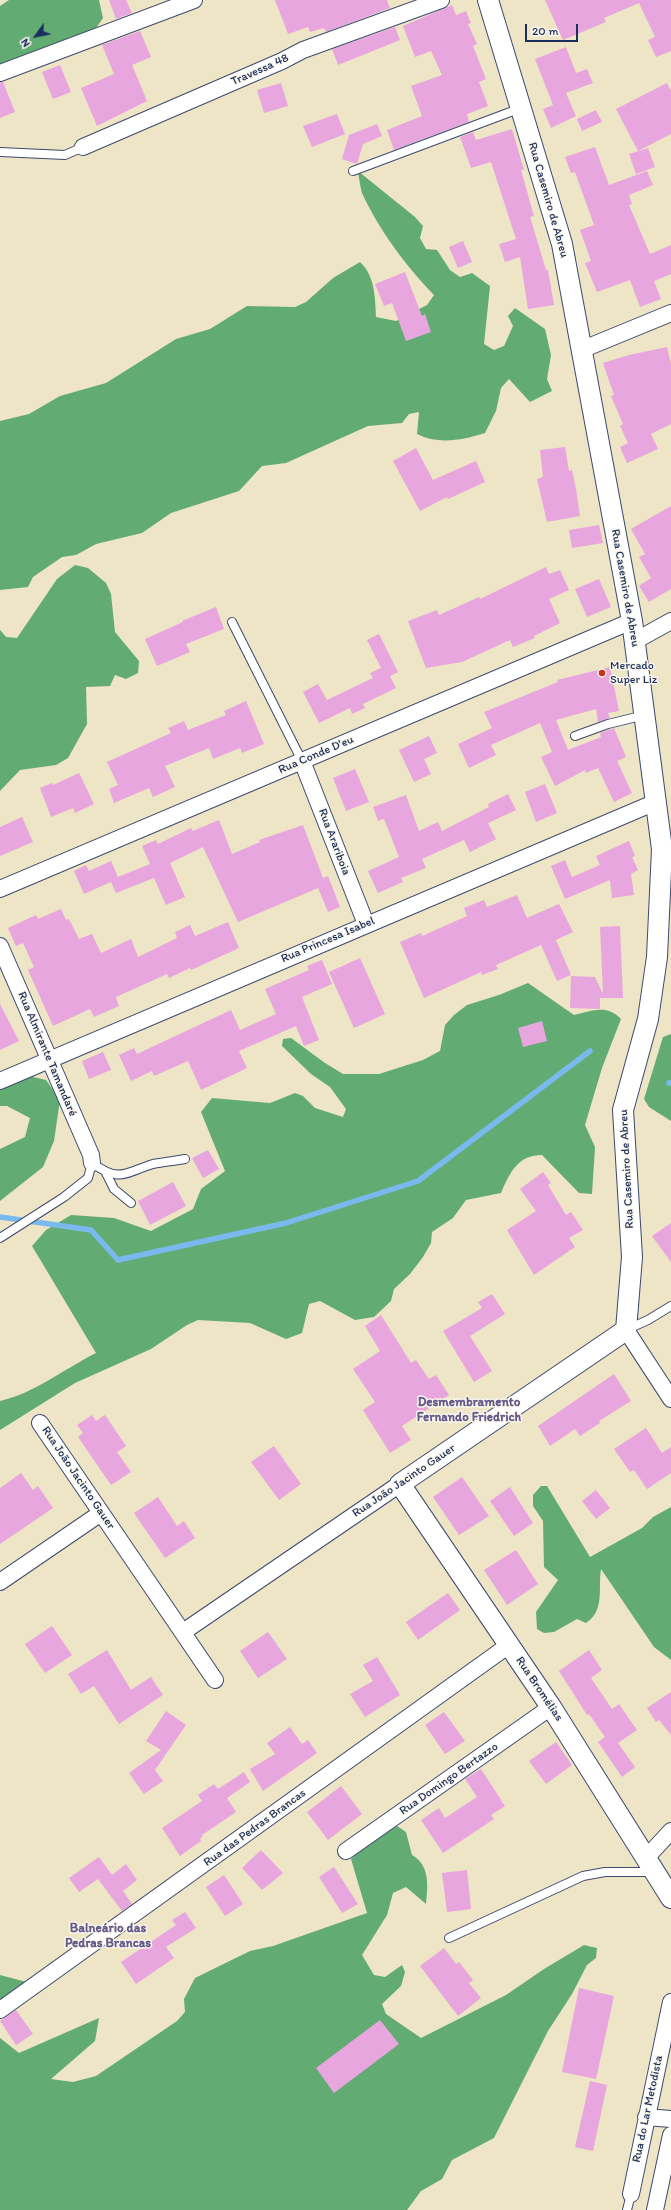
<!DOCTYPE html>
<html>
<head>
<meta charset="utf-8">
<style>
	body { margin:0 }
	#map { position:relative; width:671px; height:2210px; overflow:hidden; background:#eee4c6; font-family:Itim,sans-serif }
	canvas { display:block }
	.north { position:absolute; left:16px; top:16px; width:40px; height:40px; -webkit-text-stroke:3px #fbf7ec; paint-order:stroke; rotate:237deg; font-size:11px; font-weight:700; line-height:16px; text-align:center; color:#1b2f5e }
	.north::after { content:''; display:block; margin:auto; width:14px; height:18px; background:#1b2f5e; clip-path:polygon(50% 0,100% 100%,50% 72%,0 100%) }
	.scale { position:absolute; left:525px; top:24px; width:53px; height:18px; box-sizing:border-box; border:2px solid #1b2f5e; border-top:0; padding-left:5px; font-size:12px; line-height:14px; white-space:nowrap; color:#1b2f5e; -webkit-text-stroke:3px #fbf7ec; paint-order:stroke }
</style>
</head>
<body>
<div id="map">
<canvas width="671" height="2210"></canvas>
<div class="north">N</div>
<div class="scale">20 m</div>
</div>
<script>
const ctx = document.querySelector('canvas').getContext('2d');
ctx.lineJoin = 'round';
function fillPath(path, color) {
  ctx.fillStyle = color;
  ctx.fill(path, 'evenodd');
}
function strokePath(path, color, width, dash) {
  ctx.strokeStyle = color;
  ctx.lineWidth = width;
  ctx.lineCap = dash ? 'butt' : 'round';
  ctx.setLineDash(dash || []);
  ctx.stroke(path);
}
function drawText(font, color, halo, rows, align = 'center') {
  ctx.font = font + ' Itim,sans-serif';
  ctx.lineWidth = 3;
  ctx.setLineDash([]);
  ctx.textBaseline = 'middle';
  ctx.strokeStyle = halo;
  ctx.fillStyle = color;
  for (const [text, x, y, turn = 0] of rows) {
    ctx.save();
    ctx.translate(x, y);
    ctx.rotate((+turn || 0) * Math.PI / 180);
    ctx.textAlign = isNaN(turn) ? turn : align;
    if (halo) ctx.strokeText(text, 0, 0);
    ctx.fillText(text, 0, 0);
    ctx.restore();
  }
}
fillPath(new Path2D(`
	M9,0H99L103,18L92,34L0,78V6Z
	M358,171L415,217L423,226L420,238L426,249L437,250L450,270L460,277L472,273L490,286L484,344L494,350L504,346L513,326L508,316L515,308L545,329L551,355L547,379L552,391L530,402L509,379L501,388L496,411L485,433C463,440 438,445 417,434L419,412L409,414L402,423L368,426L286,463L262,466L239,491L171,513L142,533L96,544L76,555L62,557L33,577L28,587L0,590V421L29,414L60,396L106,383L176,339L210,329L247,306L295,307L306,302L333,278L360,262C375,276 375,297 376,317L396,321L427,305L434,295C406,266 379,230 362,193C360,186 359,178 358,171Z
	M75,565L88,568L106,583L111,594L115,632L139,661L138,673L126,679L115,675L110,686L86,687L87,724L68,758L56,765L20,770L0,791V630L6,637L17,638L57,579Z
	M528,983L574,1015C593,1011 606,1004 621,1019L602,1068L585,1125L595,1147L592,1194L579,1193L542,1155C518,1155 510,1172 501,1193L466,1200L453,1218L432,1232L431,1243L423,1257L410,1274L394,1289L391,1301L374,1317L355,1320L320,1301L309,1304L302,1333L286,1339L250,1323L198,1320L187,1325L151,1349L75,1383L0,1430V1401C35,1393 64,1369 96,1353L32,1246L46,1230L71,1215L114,1218L151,1231L193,1209L201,1189L225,1171L201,1112L212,1098L270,1103L295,1093L303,1096L315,1108L343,1117L346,1109L330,1087L311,1074L282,1046L283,1039L291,1038L325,1063L343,1074H379L423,1060L440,1051L445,1025L454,1015L467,1005L499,995Z
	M671,1034V1121L649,1107L644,1099L663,1037Z
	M29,1076L46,1080L60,1100L54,1141L43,1167L0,1201V1149L25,1137L30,1118L7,1106H0V1089Z
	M541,1486H547L590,1557L642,1528L653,1517L671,1507V1660L654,1647L601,1569C598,1588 605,1611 586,1623L577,1619L554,1632L544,1633L537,1629L536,1612L558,1580L544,1567L543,1521L533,1506V1495Z
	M397,1826L406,1832L412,1855C430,1865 428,1886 426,1904L406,1887L393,1893L387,1915L362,1955L374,1975L385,1977L402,1965L405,1972L401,1986L382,2004L386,2014L421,2038L506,1995L544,1969L584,1945L597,1948L596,1958L587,1965L572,1994L548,2031L494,2138L452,2160L442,2179L421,2191L407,2210H0V2038L19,2053L99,2018L95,2041L51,2079L73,2082L96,2076L177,2021L185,2012L184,1999L195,1978L250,1951L273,1946L367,1913L351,1859L371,1840Z
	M0,1975L38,1985L0,2009Z`), '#62ac74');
strokePath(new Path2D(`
	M669,1083H671
	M0,1217L91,1230L118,1260L286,1223L418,1181L590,1051`), '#7ab9ee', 5.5);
fillPath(new Path2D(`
	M109,0H126L132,13L116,19Z
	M275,0H387L390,8L326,32L324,28L310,32L308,27L288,34Z
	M545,0H671V51L656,57L648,40L655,37L639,3L604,18L606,22L563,40Z
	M452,5L456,15L466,11L471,23L468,24L477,44L473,46L486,79L479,82L488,106L467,114L469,122L394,150L387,130L422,116L411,86L442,75L431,51L415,57L403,26Z
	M395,27L400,40L338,65L332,49Z
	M140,31L151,57L132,65L147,101L97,126L81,88L114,74L102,45Z
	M566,47L576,73L587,69L593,83L566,93L576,116L551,128L543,109L553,105L535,59Z
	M60,65L71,92L53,99L42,72Z
	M0,82H3L15,112L0,118Z
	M281,83L288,106L264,113L257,90Z
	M667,83L671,91V134L638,151L616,109Z
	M596,110L602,122L582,131L577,119Z
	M337,114L345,134L312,147L303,126Z
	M377,124L382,136L363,144L357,164L342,159L349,135Z
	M512,129L524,170H521L534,216L530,217L546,270H548L554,305L528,309L520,257L505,262L499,244L516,239L491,162L471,168L460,137L473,132L476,140Z
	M595,147L609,185L647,171L653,185L629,195L632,204L629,205L650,254L671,245V274L654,281L661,299L640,307L630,280L597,292L585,263L591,261L580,230L594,225L575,172L571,173L565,157Z
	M648,148L655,167L636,174L629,154Z
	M463,241L472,262L458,268L449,247Z
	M405,272L422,316L425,314L431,332L406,341L392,303L384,306L375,284Z
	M667,347L671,364V424L651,434L658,449L627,463L620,447L628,443L620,426L623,424L611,396L614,395L603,363L629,355Z
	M565,447L569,471L572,470L576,489L580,516L547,522L537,479L543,477L540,450Z
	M416,448L433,480L476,461L485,482L448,499L447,497L420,511L393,461Z
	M671,506V589L649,602L639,586L651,578L639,557L645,554L631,529Z
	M599,525L603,543L572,548L569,530Z
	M546,567L549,574L560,570L569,590L549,599L560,623L534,636L535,638L513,647L510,640L462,662L426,668L408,621L437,610L439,615L479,597L480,599Z
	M599,579L611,607L587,617L575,589Z
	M216,607L224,629L186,644L190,652L157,666L145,639L183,622L182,621Z
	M379,634L398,672L390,676L396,688L363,704L365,708L352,714L350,708L319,723L303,692L318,684L327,700L373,678L370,673L381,668L367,640Z
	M610,667L619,711L608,713L610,718L598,722L596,709L556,720L568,750L601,737L600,733L614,728L626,757L617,761L632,793L614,802L598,768L586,773L585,770L555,786L541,757L552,752L540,723L491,745L496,755L469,768L458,744L492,728L484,712L558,682L557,680Z
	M246,701L264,744L242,753L240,748L213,759L209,748L165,766L175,787L153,797L149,788L114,803L109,789L118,785L107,762L171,733L168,728L184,721L188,730L226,715L224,711Z
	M429,736L437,753L424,759L431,774L414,782L399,750Z
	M355,769L369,802L346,811L333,778Z
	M79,773L94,804L75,813L73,808L51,817L40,788L52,783L53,785Z
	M545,784L557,813L536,822L525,792Z
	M508,794L516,810L488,823L496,839L470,852L464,840L422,859L426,868L401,878L403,882L378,893L368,871L399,857L384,819L378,821L373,807L406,795L419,831L438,822L442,831L489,807L488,804Z
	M22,817L33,842L0,856V827Z
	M219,820L232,854L260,842L259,840L303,825L323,878L328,876L340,907L328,912L318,888L238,922L203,847L170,863L185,897L166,905L154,878L116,893L111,882L84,894L74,871L86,865L89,871L111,861L118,877L150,864L142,846L156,840L158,844L191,828L193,831Z
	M629,841L635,856L632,857L638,870L631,874L634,895L612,898L610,880L565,899L551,866L565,860L572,877L600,865L596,856Z
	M517,895L527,918L559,904L573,932L556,940L571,975L557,981L541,945L496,965L498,969L482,975L481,972L424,998L400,942L421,933L422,936L467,916L464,908L484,900L487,907Z
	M61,909L66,920L69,919L79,939L92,934L101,953L131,939L138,957L177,938L175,932L190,925L195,936L228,922L239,948L191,970L190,968L169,978L167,974L116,997L119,1006L94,1017L90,1009L53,1026L28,970L34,967L23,943L16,946L8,928L36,915L38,919Z
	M620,926L623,998H600V1009L570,1008L571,976L595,977L603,994L600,927Z
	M360,958L385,1014L354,1028L329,972Z
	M322,960L332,984L302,997L319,1040L304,1046L296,1026L239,1051L247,1068L201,1090L188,1061L154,1076L152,1071L131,1081L119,1055L134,1048L137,1054L231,1010L240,1030L276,1014L265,989L309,970L307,966Z
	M0,1004L19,1041L0,1050Z
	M542,1021L547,1041L523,1047L518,1028Z
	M103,1052L111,1070L89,1079L82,1061Z
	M208,1150L219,1169L203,1178L192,1158Z
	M543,1172L551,1183L548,1185L566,1215L571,1212L583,1230L569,1238L575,1247L534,1275L507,1230L536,1211L520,1189Z
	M173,1182L186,1206L150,1225L138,1201Z
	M671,1223V1262L652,1236Z
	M492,1294L505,1314L470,1336L492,1371L474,1382L443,1331L482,1308L478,1302Z
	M381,1315L411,1363L416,1360L429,1379L436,1375L449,1395L402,1426L411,1440L390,1453L363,1410L375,1402L353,1369L380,1351L365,1326Z
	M614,1374L631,1401L599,1421L600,1423L580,1436L575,1429L550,1446L538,1426Z
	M92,1415L96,1421L105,1415L126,1446L117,1452L131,1472L111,1485L78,1437L83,1433L77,1425Z
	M646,1428L662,1453L671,1447V1473L647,1489L634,1470L630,1472L614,1449Z
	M274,1446L301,1484L279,1500L251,1462Z
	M21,1473L33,1490L38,1486L53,1508L0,1544V1488Z
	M462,1477L489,1516L459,1535L433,1497Z
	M510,1487L533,1523L514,1536L490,1501Z
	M596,1490L610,1508L596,1519L582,1501Z
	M158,1497L177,1526L184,1521L195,1538L165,1558L134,1513Z
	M516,1550L538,1584L507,1605L484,1570Z
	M448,1593L460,1610L418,1640L406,1622Z
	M52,1626L72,1655L45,1673L25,1644Z
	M268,1632L287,1659L258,1678L240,1651Z
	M107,1650L131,1690L151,1677L163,1695L119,1724L94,1686L81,1694L68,1674Z
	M589,1650L602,1670L591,1678L612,1709L619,1704L637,1730L618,1743L635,1767L622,1777L598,1742L605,1737L589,1714L587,1715L559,1671Z
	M377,1657L400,1695L365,1717L350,1694L373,1681L363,1665Z
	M671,1692V1735L659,1720L656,1722L647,1708Z
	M166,1711L186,1725L155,1770L163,1781L144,1794L129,1773L161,1750L146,1741Z
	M444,1712L465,1741L445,1754L425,1725Z
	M290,1727L302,1744L308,1740L317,1753L263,1791L250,1769L275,1754L267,1743Z
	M556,1742L572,1765L546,1784L529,1761Z
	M481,1769L505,1806L491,1815L494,1819L443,1853L421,1820L439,1808L445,1818L477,1797L465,1779Z
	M244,1772L250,1782L227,1798L236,1812L202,1835L203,1836L200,1839L201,1841L180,1856L162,1828L202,1801L198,1795L214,1784L218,1789Z
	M341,1786L362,1814L328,1840L307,1812Z
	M261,1850L283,1873L262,1890L242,1868Z
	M99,1857L112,1875L126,1864L137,1880L123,1891L132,1904L122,1911L98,1879L79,1892L69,1878Z
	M334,1867L358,1904L342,1913L319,1877Z
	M467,1870L471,1909L447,1912L442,1873Z
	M224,1875L243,1904L225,1916L206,1887Z
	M185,1912L196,1928L166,1947L174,1958L136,1984L121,1962L176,1925L172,1920Z
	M444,1948L456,1964L459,1962L473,1980L469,1983L481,1998L458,2016L420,1966Z
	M579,1988L614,1996L596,2079L562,2072Z
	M16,2010L33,2034L16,2045L0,2021Z
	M380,2020L399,2044L334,2093L316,2068Z
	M590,2081L607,2085L593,2151L575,2147Z`), '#e8a6df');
const service = new Path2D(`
	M0,152L65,155L83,147
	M353,171L521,108
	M232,622L302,761
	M575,736L608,724L645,715
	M106,1173L114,1189L131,1203
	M0,1238L64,1197L88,1178L92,1163C120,1183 124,1173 153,1164C163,1162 174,1161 185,1159
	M628,1329L648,1320L671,1306
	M449,1938L583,1876L605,1872H652
	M627,2210L631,2194`);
const minor = new Path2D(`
	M0,73L194,0
	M83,147L282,61L303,50L441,0
	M581,350L671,313
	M635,641L671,621
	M302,761L366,924
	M0,889L632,621
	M0,946L91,1155L92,1163
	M0,1081L656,802
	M626,1330L671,1399
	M40,1423L215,1680
	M0,1582L101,1513
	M183,1632L400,1484
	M346,1851L551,1707
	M646,1858L671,1831
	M0,2010L509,1645
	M646,2117L671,2119
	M631,2194L671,2002
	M655,2210L671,2135`);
const tertiary = new Path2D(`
	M488,0L562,244L632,621L662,849L657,957L648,1019L623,1110L632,1257L626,1330L400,1484L551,1707L671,1898`);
strokePath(service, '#3b4a6e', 10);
strokePath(minor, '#3b4a6e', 18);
strokePath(tertiary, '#3b4a6e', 22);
strokePath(service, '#fff', 8);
strokePath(minor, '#fff', 16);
strokePath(tertiary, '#fff', 20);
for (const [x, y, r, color] of [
	[602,673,4,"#c8321e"]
]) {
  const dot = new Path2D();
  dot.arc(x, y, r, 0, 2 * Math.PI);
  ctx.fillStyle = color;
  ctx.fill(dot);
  strokePath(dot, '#fbf7ec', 1.5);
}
drawText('12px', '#1b2f5e', '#fbf7ec', [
	["Travessa 48",260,70,-24],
	["Rua Casemiro de Abreu",548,200,74],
	["Rua Casemiro de Abreu",625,588,80],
	["Rua Conde D'eu",316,755,-23],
	["Rua Arariboia",334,842,69],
	["Rua Princesa Isabel",328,940,-23],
	["Rua Almirante Tamandaré",47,1054,67],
	["Rua Casemiro de Abreu",627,1169,-93],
	["Rua João Jacinto Gauer",78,1478,56],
	["Rua João Jacinto Gauer",404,1481,-34],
	["Rua Bromélias",539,1689,56],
	["Rua Domingo Bertazzo",449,1779,-35],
	["Rua das Pedras Brancas",255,1828,-36],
	["Rua do Lar Metodista",648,2109,-78]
]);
drawText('12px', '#1b2f5e', '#fbf7ec', [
	["Mercado",610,666],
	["Super Liz",610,680]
], 'left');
drawText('bold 13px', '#63598b', '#fbf7ec', [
	["Desmembramento",469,1403],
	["Fernando Friedrich",469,1418],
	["Balneário das",108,1929],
	["Pedras Brancas",108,1944]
]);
</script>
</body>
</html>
